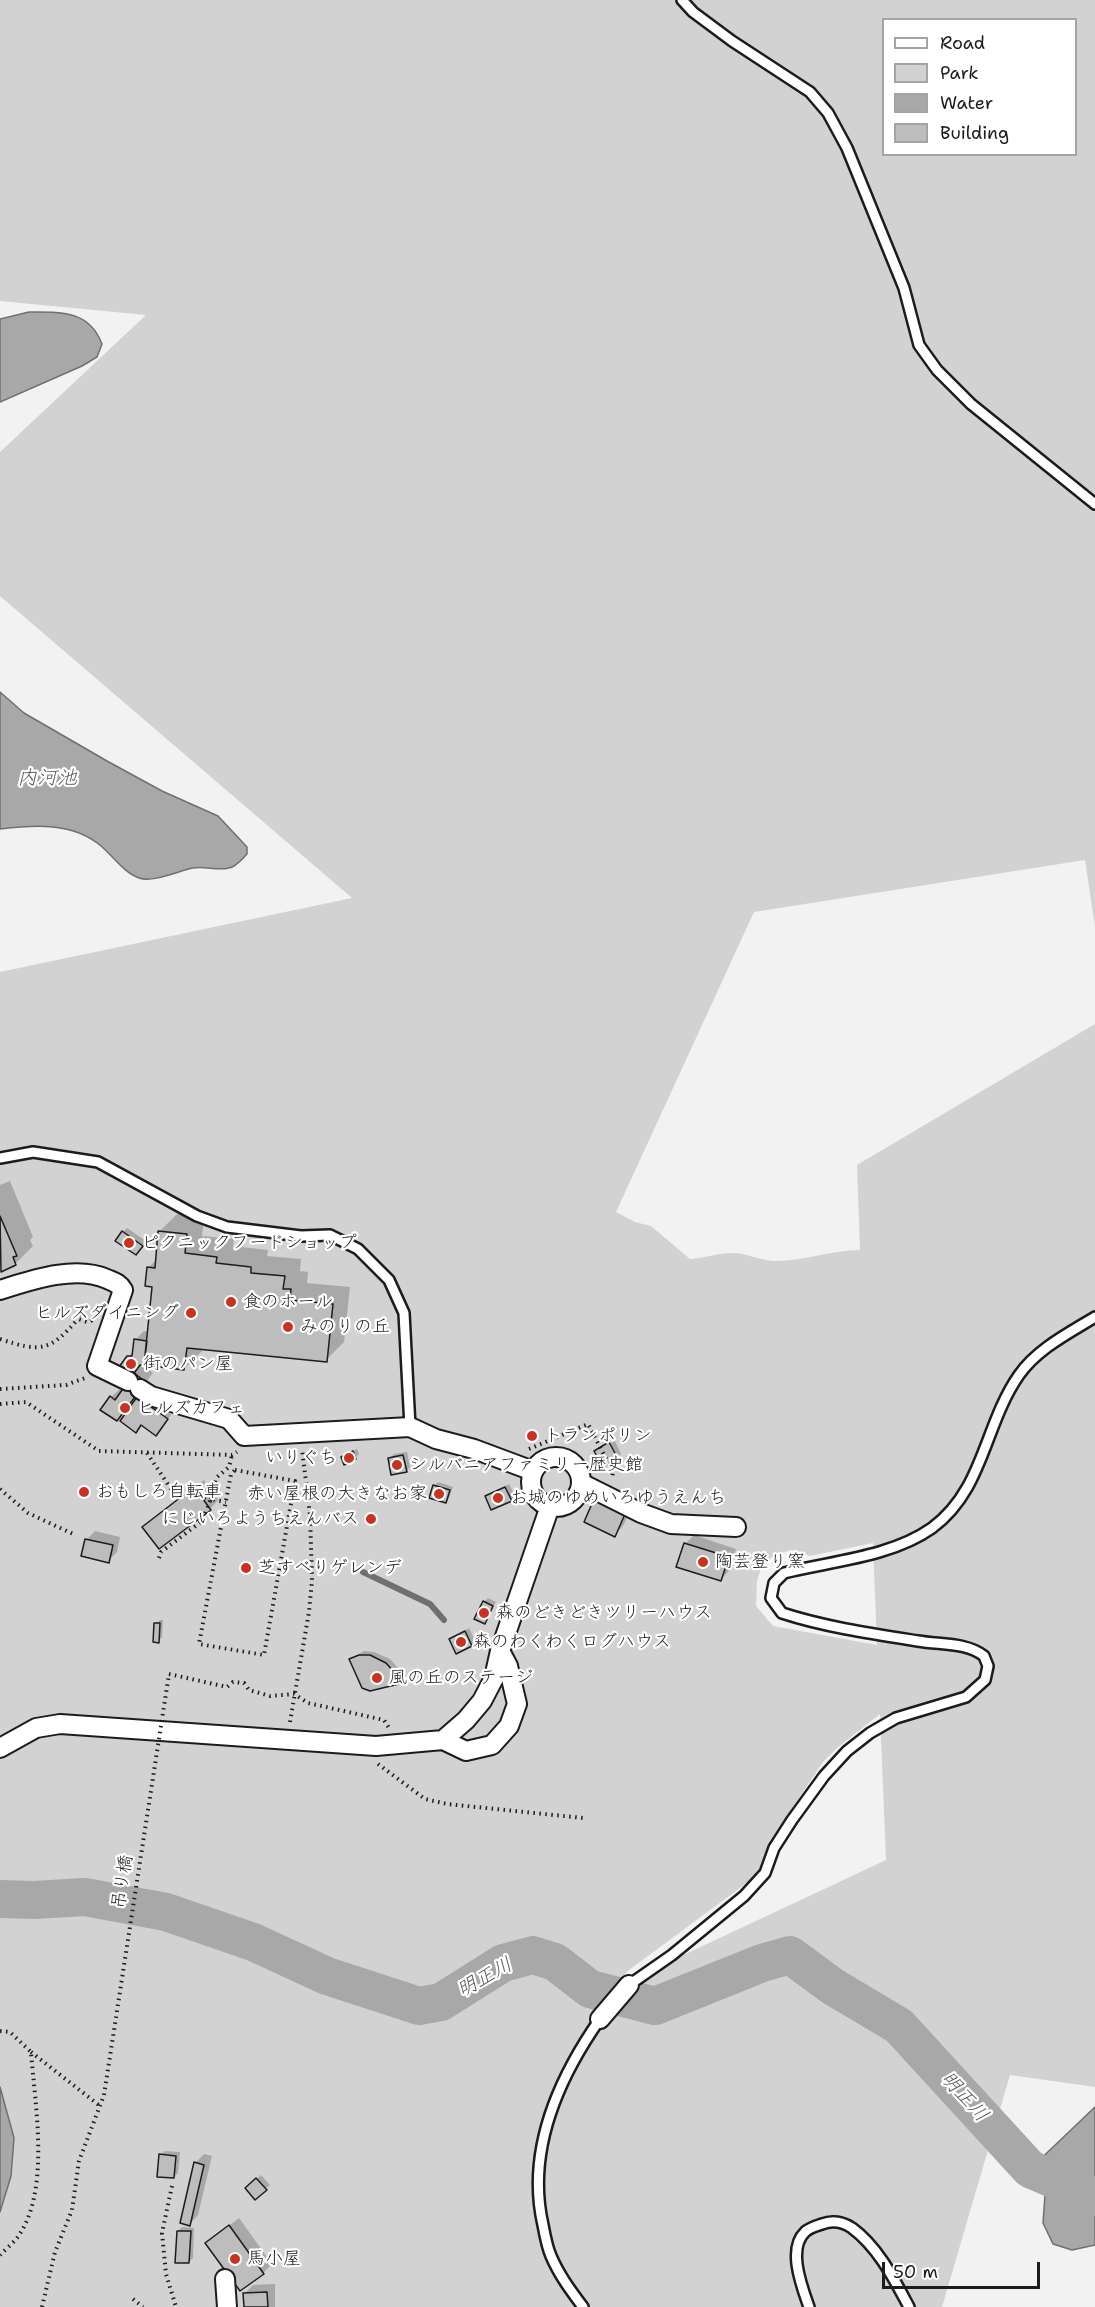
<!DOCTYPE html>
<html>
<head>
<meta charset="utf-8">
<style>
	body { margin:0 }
	#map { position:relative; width:1095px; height:2307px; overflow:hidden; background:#f2f2f2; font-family:"Shantell Sans",sans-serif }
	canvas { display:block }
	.legend { position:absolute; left:882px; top:18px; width:195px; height:138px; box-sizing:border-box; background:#fff; border:2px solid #a4a4a4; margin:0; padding:8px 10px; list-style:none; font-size:18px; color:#1c1c1c }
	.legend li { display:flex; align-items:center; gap:12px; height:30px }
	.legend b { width:30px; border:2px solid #a4a4a4 }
	.scale { position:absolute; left:882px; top:2262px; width:158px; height:27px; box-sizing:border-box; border:3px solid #1c1c1c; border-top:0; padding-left:8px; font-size:18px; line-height:21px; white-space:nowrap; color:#1c1c1c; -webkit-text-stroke:4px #fff; paint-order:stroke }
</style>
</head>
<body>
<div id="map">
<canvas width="1095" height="2307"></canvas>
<ul class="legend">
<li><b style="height:8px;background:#fff"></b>Road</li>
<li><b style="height:16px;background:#d2d2d2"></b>Park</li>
<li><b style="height:16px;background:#a8a8a8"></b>Water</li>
<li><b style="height:16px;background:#bdbdbd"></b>Building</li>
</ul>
<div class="scale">50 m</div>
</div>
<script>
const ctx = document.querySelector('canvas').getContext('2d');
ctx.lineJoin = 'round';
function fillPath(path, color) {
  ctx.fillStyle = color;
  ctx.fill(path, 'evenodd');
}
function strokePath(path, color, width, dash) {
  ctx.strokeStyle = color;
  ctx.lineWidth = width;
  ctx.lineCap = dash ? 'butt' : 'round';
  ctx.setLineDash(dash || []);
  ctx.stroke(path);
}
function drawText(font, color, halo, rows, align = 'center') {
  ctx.font = font + ' "Shantell Sans","Klee One",sans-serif';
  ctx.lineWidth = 4.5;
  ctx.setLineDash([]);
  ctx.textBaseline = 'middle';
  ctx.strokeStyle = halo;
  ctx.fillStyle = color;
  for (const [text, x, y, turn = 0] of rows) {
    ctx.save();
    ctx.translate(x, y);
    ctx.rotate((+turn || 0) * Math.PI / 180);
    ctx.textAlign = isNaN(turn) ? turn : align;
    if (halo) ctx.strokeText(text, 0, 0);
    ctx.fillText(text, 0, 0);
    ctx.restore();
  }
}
fillPath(new Path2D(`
	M0,0H1095V926L1085,860L754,912L616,1212L635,1222L651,1226L690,1259C704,1258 718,1253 732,1253C746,1253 759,1260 773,1261C802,1262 831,1250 860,1250L857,1165L1095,1024V2087L1010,2075L942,2307H0V972L352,898L0,596V452L146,315L0,301ZM884,20H1076V154H884ZM873,1543L877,1645L773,1626L756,1606L757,1581L761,1568L773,1556L791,1550L810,1556ZM880,1714L886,1860L613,1988L629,1970L748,1882L759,1869L769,1843L823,1762L837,1748Z`), '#d2d2d2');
const water = new Path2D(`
	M29,312C61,312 89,310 102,344L97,357L82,366L0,402V319Z
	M0,692L24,713L107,761L162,791L218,816L247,847V854C242,859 236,867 229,868C218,871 205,866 193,868C178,871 153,883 139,878C124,873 113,856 101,846C73,822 34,825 0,829Z
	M0,2087L14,2138L11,2176L0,2212Z
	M1095,2107V2245L1072,2250L1053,2244L1043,2223L1045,2195L1024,2173L1030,2169Z`);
fillPath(water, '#a8a8a8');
strokePath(water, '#707070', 1.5);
fillPath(new Path2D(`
	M10,1181L33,1237L30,1240L33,1246L15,1264L2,1270L0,1265V1185Z
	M177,1214L204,1217L202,1236L234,1239L233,1246L268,1250L267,1256L301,1259L300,1271L308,1272L307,1283L350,1287L344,1342L326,1360L202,1348V1351L184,1369L140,1363L153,1373L132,1401L134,1403L142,1394L171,1415L160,1430L142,1424L136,1431L131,1408L130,1407L117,1420L111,1397L120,1389L123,1391L128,1357L134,1351L135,1340L144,1331L149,1332L154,1286L148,1268L157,1259L159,1232Z
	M127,1228L146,1241L140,1249L123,1232Z
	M615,1441L621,1454L604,1465L596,1451Z
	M357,1449L359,1454L355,1458L343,1457Z
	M407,1452L410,1467L406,1471L390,1458L394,1454Z
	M204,1480L218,1500L210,1509L144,1527Z
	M438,1482L453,1487L449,1498L446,1502L434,1486Z
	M509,1484L515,1496L511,1499L487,1496Z
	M633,1505L623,1526L614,1535L586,1521Z
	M95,1531L120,1537L117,1552L108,1561L86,1540Z
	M694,1535L736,1549L729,1571L721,1579L685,1544Z
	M488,1598L496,1602L484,1622V1602Z
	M160,1620H163L162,1637L158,1641L156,1624Z
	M469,1628L475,1641L471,1645L451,1639Z
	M364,1651L374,1652L390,1659L398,1668L402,1679L398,1683L370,1689L351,1659Z
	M165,2151L180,2152L178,2173L174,2177L161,2155Z
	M204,2154L212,2156L198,2215L190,2224L195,2163Z
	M261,2175L270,2185L255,2198L247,2188Z
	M239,2218L272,2264L263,2273L207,2243Z
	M182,2227L194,2228L193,2258L189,2262L178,2231Z
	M275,2284V2307H245L244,2294L253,2285Z`), '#0003');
strokePath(new Path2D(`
	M363,1572L430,1604L444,1620`), '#707070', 6);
strokePath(new Path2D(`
	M0,1899L34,1900L85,1897L166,1912L253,1942L327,1976L419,2006L441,2002L503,1963L533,1955L555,1962L590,1989L655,2006L762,1963L790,1955L832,1986L899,2026L1030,2169L1095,2197`), '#a8a8a8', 38);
const building = new Path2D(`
	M0,1216L17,1256L13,1257L16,1265L1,1272Z
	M122,1231L143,1246L136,1255L115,1241Z
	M158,1231L187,1234L185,1253L217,1257L216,1263L251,1267V1273L285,1276L283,1289H291L290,1300L333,1304L327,1362L187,1348L184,1370L144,1365L152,1287L145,1286L147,1267L155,1268Z
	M134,1339L147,1341L144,1365H140L132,1376L119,1367L127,1356H132Z
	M134,1373L146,1382L117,1421L100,1410L110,1396L115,1400Z
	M137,1397L168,1419L156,1436L141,1425L136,1433L120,1421Z
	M609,1442L618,1459L603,1467L594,1451Z
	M353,1451L356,1459L344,1465L341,1457Z
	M403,1455L407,1472L391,1475L388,1458Z
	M433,1485L450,1490L446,1503L429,1498Z
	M194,1487L211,1510L159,1549L142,1527Z
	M505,1487L512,1501L491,1510L485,1496Z
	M594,1499L625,1514L615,1537L584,1522Z
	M85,1539L113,1545L109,1563L81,1556Z
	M684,1543L729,1557L721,1581L676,1567Z
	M483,1601L493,1606L485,1624L474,1619Z
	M154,1623H160L159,1643L153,1642Z
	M465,1631L472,1646L456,1654L449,1639Z
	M359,1655H370L386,1663L394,1672L399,1684L370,1691L362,1688L349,1659Z
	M159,2154L176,2156L174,2178L157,2177Z
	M194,2162L204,2165L190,2226L180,2223Z
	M256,2178L267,2190L255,2200L245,2188Z
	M229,2225L264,2274L240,2291L205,2243Z
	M177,2231H191L189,2263H175Z
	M267,2292L268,2307H244L243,2293Z`);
fillPath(building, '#bdbdbd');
strokePath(building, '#1c1c1c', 1.5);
const lane = new Path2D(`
	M682,0L693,12L732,41L810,92L828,113L847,148L904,288L919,345L937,370L971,404L1095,504
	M0,1158L33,1152L98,1162L197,1216L227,1227L301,1236L330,1235L358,1249L389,1280L404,1313L410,1427
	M629,1985L672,1955L744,1896L765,1873L774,1848L792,1820L824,1776L847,1751L870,1733L896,1718L966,1697L985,1680L988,1666L984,1656C966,1642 940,1645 918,1641C873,1634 825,1627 782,1613L771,1598L774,1583L784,1573C832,1561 891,1557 932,1528C984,1490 984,1425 1019,1375C1037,1349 1069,1333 1095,1317
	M583,2307C571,2291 559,2275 551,2256C547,2247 545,2236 543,2225C526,2151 558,2079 600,2019
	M809,2307C802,2287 787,2249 805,2232C809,2228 816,2226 822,2224C832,2220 843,2222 852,2228C878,2247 894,2279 909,2307`);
const street = new Path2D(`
	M0,1290C32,1280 75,1265 107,1279C114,1282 119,1283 123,1290L97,1366L128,1381
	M140,1389L151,1396L229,1419L244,1436L410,1427L436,1439L474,1449L533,1471
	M531 1482a25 25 0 1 1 50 0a25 25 0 1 1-50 0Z
	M581,1483L641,1513L671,1524L736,1527
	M443,1740L466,1720L482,1701L494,1678L500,1651L550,1506
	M0,1748L36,1728L60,1724L376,1746L443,1740L466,1751L492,1745L509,1726L517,1704L508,1666L500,1651
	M600,2019L629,1985
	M225,2279L227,2307`);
strokePath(lane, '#1c1c1c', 14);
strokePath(street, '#1c1c1c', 22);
strokePath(new Path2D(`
	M87,1307L93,1310L95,1315L91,1321L87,1322L78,1319L80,1311Z
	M0,1339C41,1353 50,1351 78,1319
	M0,1389L66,1385L85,1378
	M0,1404L26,1402L99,1451L232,1455L237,1452
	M529,1449L588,1424L613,1472L612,1478
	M147,1453L171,1489L211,1499L216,1478L229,1467L232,1455
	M235,1470L295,1481L264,1655L199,1644L231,1474Z
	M0,1489L28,1513L73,1534
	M159,1558L161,1552L202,1521L211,1499L226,1502
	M169,1674L227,1687L233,1682L244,1683L249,1690L270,1696L294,1694L308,1703L384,1720L389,1728
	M290,1722L309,1612L312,1580L310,1515L302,1449
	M378,1764L425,1799L447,1804L583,1818
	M0,2031L10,2032L31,2052C35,2106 51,2192 17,2238C12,2244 5,2250 0,2255
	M31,2052L100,2106
	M172,2186L162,2233L166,2274L176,2307
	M133,2299L143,2307
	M42,2307L55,2252L72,2210L79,2161L104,2095`), '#1c1c1c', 4, [1.5, 4.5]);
strokePath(lane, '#fff', 9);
strokePath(street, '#fff', 18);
strokePath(new Path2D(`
	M104,2095L169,1674`), '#1c1c1c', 4, [1.5, 4.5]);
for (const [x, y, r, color] of [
	[129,1243,6,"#c8321e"],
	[231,1302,6,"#c8321e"],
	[191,1313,6,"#c8321e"],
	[288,1327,6,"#c8321e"],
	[131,1364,6,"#c8321e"],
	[125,1408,6,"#c8321e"],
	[532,1436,6,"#c8321e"],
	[349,1458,6,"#c8321e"],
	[397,1465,6,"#c8321e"],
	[84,1492,6,"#c8321e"],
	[439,1494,6,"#c8321e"],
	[498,1498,6,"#c8321e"],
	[371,1519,6,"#c8321e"],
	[703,1562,6,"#c8321e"],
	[246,1568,6,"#c8321e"],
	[484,1613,6,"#c8321e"],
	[461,1642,6,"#c8321e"],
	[377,1678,6,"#c8321e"],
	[235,2259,6,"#c8321e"]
]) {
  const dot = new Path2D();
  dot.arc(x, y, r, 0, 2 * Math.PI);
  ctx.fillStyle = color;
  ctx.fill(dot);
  strokePath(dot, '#fff', 2);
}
drawText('18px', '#1c1c1c', '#fff', [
	["ピクニックフードショップ",141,1243],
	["食のホール",243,1302],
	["ヒルズダイニング",179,1313,"right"],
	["みのりの丘",300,1327],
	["街のパン屋",143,1364],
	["ヒルズカフェ",137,1408],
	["トランポリン",544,1436],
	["いりぐち",337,1458,"right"],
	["シルバニアファミリー歴史館",409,1465],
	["おもしろ自転車",96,1492],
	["赤い屋根の大きなお家",427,1494,"right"],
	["お城のゆめいろゆうえんち",510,1498],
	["にじいろようちえんバス",359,1519,"right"],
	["陶芸登り窯",715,1562],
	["芝すべりゲレンデ",258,1568],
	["森のどきどきツリーハウス",496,1613],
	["森のわくわくログハウス",473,1642],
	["風の丘のステージ",389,1678],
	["馬小屋",247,2259]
], 'left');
drawText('18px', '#1c1c1c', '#fff', [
	["吊り橋",123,1882,-81]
]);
drawText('italic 20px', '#5b5b5b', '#fff', [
	["内河池",47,779],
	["明正川",485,1978,-29],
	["明正川",964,2097,48]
]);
</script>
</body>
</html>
